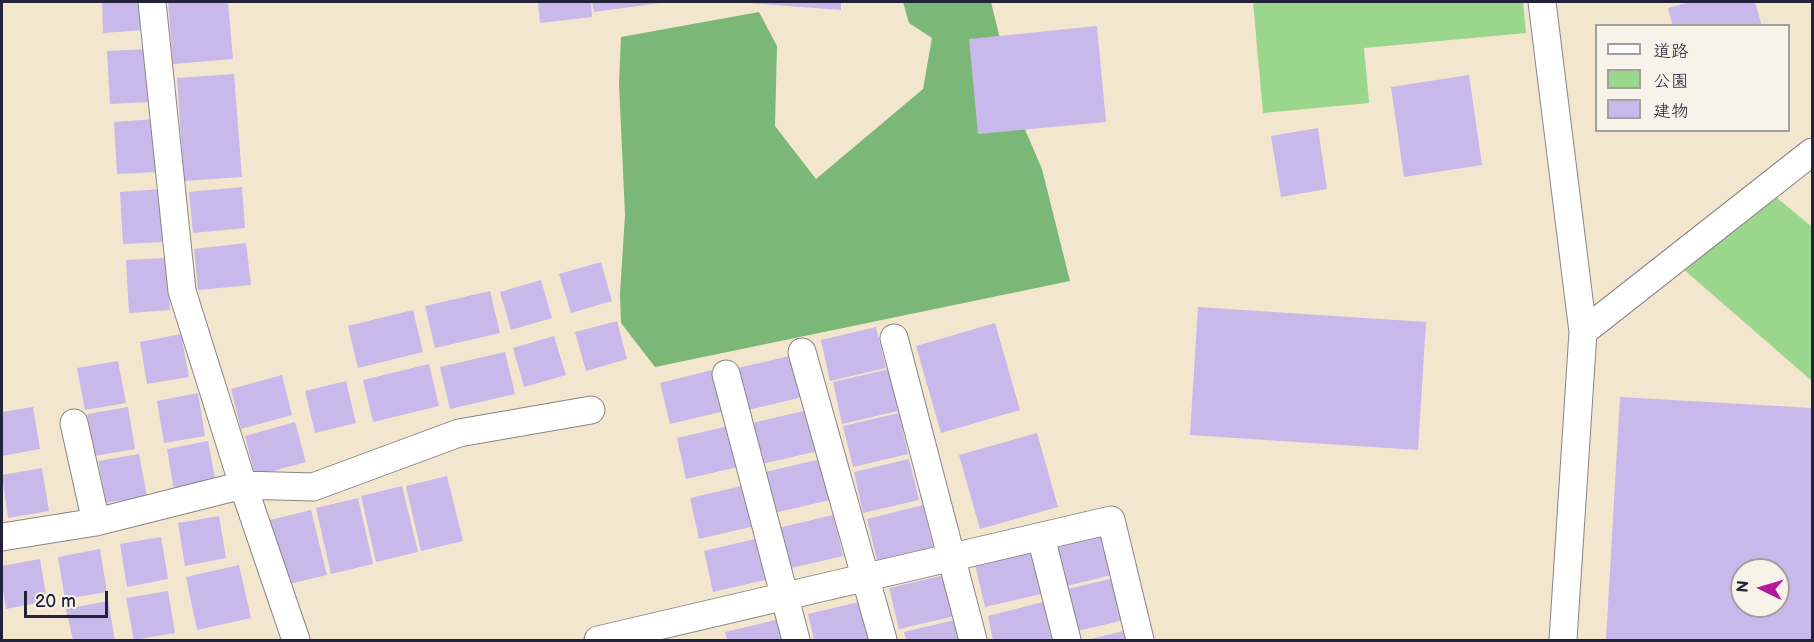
<!DOCTYPE html>
<html>
<head>
<meta charset="utf-8">
<style>
	body { margin:0 }
	#map { position:relative; width:1814px; height:642px; overflow:hidden; background:#f3e6cf; font-family:"Balsamiq Sans","Klee One",sans-serif }
	canvas { display:block }
	.frame { position:absolute; inset:0; border:3px solid #22223b; pointer-events:none }
	.legend { position:absolute; left:1595px; top:24px; width:195px; height:108px; box-sizing:border-box; background:#f7f3e8; border:2px solid #a29fa3; margin:0; padding:8px 10px; list-style:none; font-size:18px; color:#22223b }
	.legend li { display:flex; align-items:center; gap:12px; height:30px }
	.legend b { width:30px; border:2px solid #a29fa3 }
	.north { position:absolute; left:1730px; top:558px; width:60px; height:60px; box-sizing:border-box; background:#f7f3e8; border:2px solid #a29fa3; border-radius:50%; rotate:275deg; font-size:16px; font-weight:700; line-height:24px; text-align:center; color:#22223b }
	.north::after { content:''; display:block; margin:auto; width:21px; height:27px; background:#b5179e; clip-path:polygon(50% 0,100% 100%,50% 72%,0 100%) }
	.scale { position:absolute; left:24px; top:591px; width:84px; height:27px; box-sizing:border-box; border:3px solid #22223b; border-top:0; padding-left:8px; font-size:18px; line-height:21px; white-space:nowrap; color:#22223b; -webkit-text-stroke:4px #f7f3e8; paint-order:stroke }
</style>
</head>
<body>
<div id="map">
<canvas width="1814" height="642"></canvas>
<div class="frame"></div>
<ul class="legend">
<li><b style="height:8px;background:#fff"></b>道路</li>
<li><b style="height:16px;background:#9ad68b"></b>公園</li>
<li><b style="height:16px;background:#c8b9ea"></b>建物</li>
</ul>
<div class="north">N</div>
<div class="scale">20 m</div>
</div>
<script>
const ctx = document.querySelector('canvas').getContext('2d');
ctx.lineJoin = 'round';
function fillPath(path, color) {
  ctx.fillStyle = color;
  ctx.fill(path, 'evenodd');
}
function strokePath(path, color, width, dash) {
  ctx.strokeStyle = color;
  ctx.lineWidth = width;
  ctx.lineCap = dash ? 'butt' : 'round';
  ctx.setLineDash(dash || []);
  ctx.stroke(path);
}
fillPath(new Path2D(`
	M1253,2H1523L1526,33L1364,48L1369,103L1263,113Z
	M1776,197L1812,227V381L1682,268Z`), '#9ad68b');
fillPath(new Path2D(`
	M903,2H991L1018,113L1042,169L1070,281L655,367L621,323L620,294L625,215L619,83L621,37L759,12L777,46L775,126L816,179L923,89L932,38L909,23Z`), '#7bb777');
fillPath(new Path2D(`
	M102,2H143L144,30L103,33Z
	M168,2H228L233,59L173,64Z
	M538,2H591L592,17L540,23Z
	M592,2H660L661,3L594,12Z
	M748,2H841V10L748,3Z
	M1690,2H1755L1762,26H1673L1668,8Z
	M1097,26L1106,122L978,134L969,39Z
	M148,49L151,102L110,104L107,51Z
	M234,74L242,177L184,181L177,78Z
	M1469,75L1482,165L1404,177L1391,87Z
	M155,119L158,172L117,174L114,122Z
	M1318,128L1327,189L1281,197L1271,136Z
	M242,187L245,228L193,233L189,192Z
	M161,189L164,242L123,244L120,192Z
	M246,243L251,285L198,290L194,249Z
	M167,258L170,310L129,313L126,260Z
	M601,262L612,301L571,313L559,274Z
	M541,280L552,318L511,330L500,292Z
	M490,291L500,333L435,348L425,306Z
	M1198,307L1426,322L1418,450L1190,435Z
	M413,310L423,352L358,368L348,326Z
	M617,321L627,359L586,371L575,332Z
	M995,323L1020,410L941,433L916,346Z
	M876,327L886,368L830,381L821,340Z
	M181,334L189,377L147,384L140,342Z
	M554,336L566,375L524,387L513,348Z
	M505,352L515,394L450,409L440,367Z
	M794,355L803,397L748,410L738,368Z
	M118,361L126,403L85,410L77,368Z
	M429,364L439,406L373,422L363,380Z
	M716,369L725,411L670,424L660,383Z
	M889,369L898,411L842,424L833,382Z
	M282,375L292,415L241,429L231,389Z
	M346,381L356,423L315,433L305,391Z
	M198,393L205,436L164,443L157,401Z
	M1620,397L1812,408V640H1606ZM1742,570H1778V606H1742Z
	M33,407L40,449L2,456V412Z
	M128,407L135,449L94,456L87,414Z
	M808,410L818,451L762,464L752,423Z
	M899,413L908,454L853,467L843,426Z
	M295,422L306,462L255,476L245,436Z
	M733,425L742,466L686,479L677,438Z
	M1037,433L1058,507L980,529L959,455Z
	M208,441L216,483L174,491L167,449Z
	M139,454L147,496L106,503L98,461Z
	M821,459L830,500L774,513L765,472Z
	M909,459L919,500L863,513L854,472Z
	M42,468L49,511L8,518L2,475Z
	M447,476L463,541L421,551L406,486Z
	M746,485L755,526L699,539L690,498Z
	M402,486L418,552L376,562L361,496Z
	M358,498L373,564L331,574L316,508Z
	M923,505L933,547L877,560L867,519Z
	M311,510L327,575L285,585L270,520Z
	M833,515L843,556L787,569L778,528Z
	M219,516L226,558L185,566L178,523Z
	M1105,533L1115,574L1059,588L1050,546Z
	M161,537L168,579L127,587L120,544Z
	M759,538L769,579L713,592L704,551Z
	M100,549L107,592L65,599L58,557Z
	M1031,553L1041,594L985,607L975,565Z
	M40,559L47,601L6,609L2,583V566Z
	M239,565L251,618L197,630L186,577Z
	M945,575L955,616L899,629L889,588Z
	M1119,577L1129,619L1073,632L1063,590Z
	M168,591L175,633L134,640L126,598Z
	M108,601L115,640H73L66,609Z
	M863,601L872,640H814L808,614Z
	M1043,602L1052,640H993L988,616Z
	M780,619L785,640H727L725,632Z
	M959,619L964,640H906L904,632Z
	M1131,629L1134,640H1087Z`), '#c8b9ea');
const minor = new Path2D(`
	M152,2L182,291L243,485L313,487L459,433L591,410
	M1542,2L1583,332L1563,640
	M1583,332L1812,152
	M894,338L973,640
	M802,352L883,640
	M726,374L796,640
	M74,423L96,522L243,485L296,640
	M2,537L96,522
	M1041,537L1067,640
	M598,640L1111,520L1140,640`);
strokePath(minor, '#8a8485', 29);
strokePath(minor, '#fff', 27);
</script>
</body>
</html>
